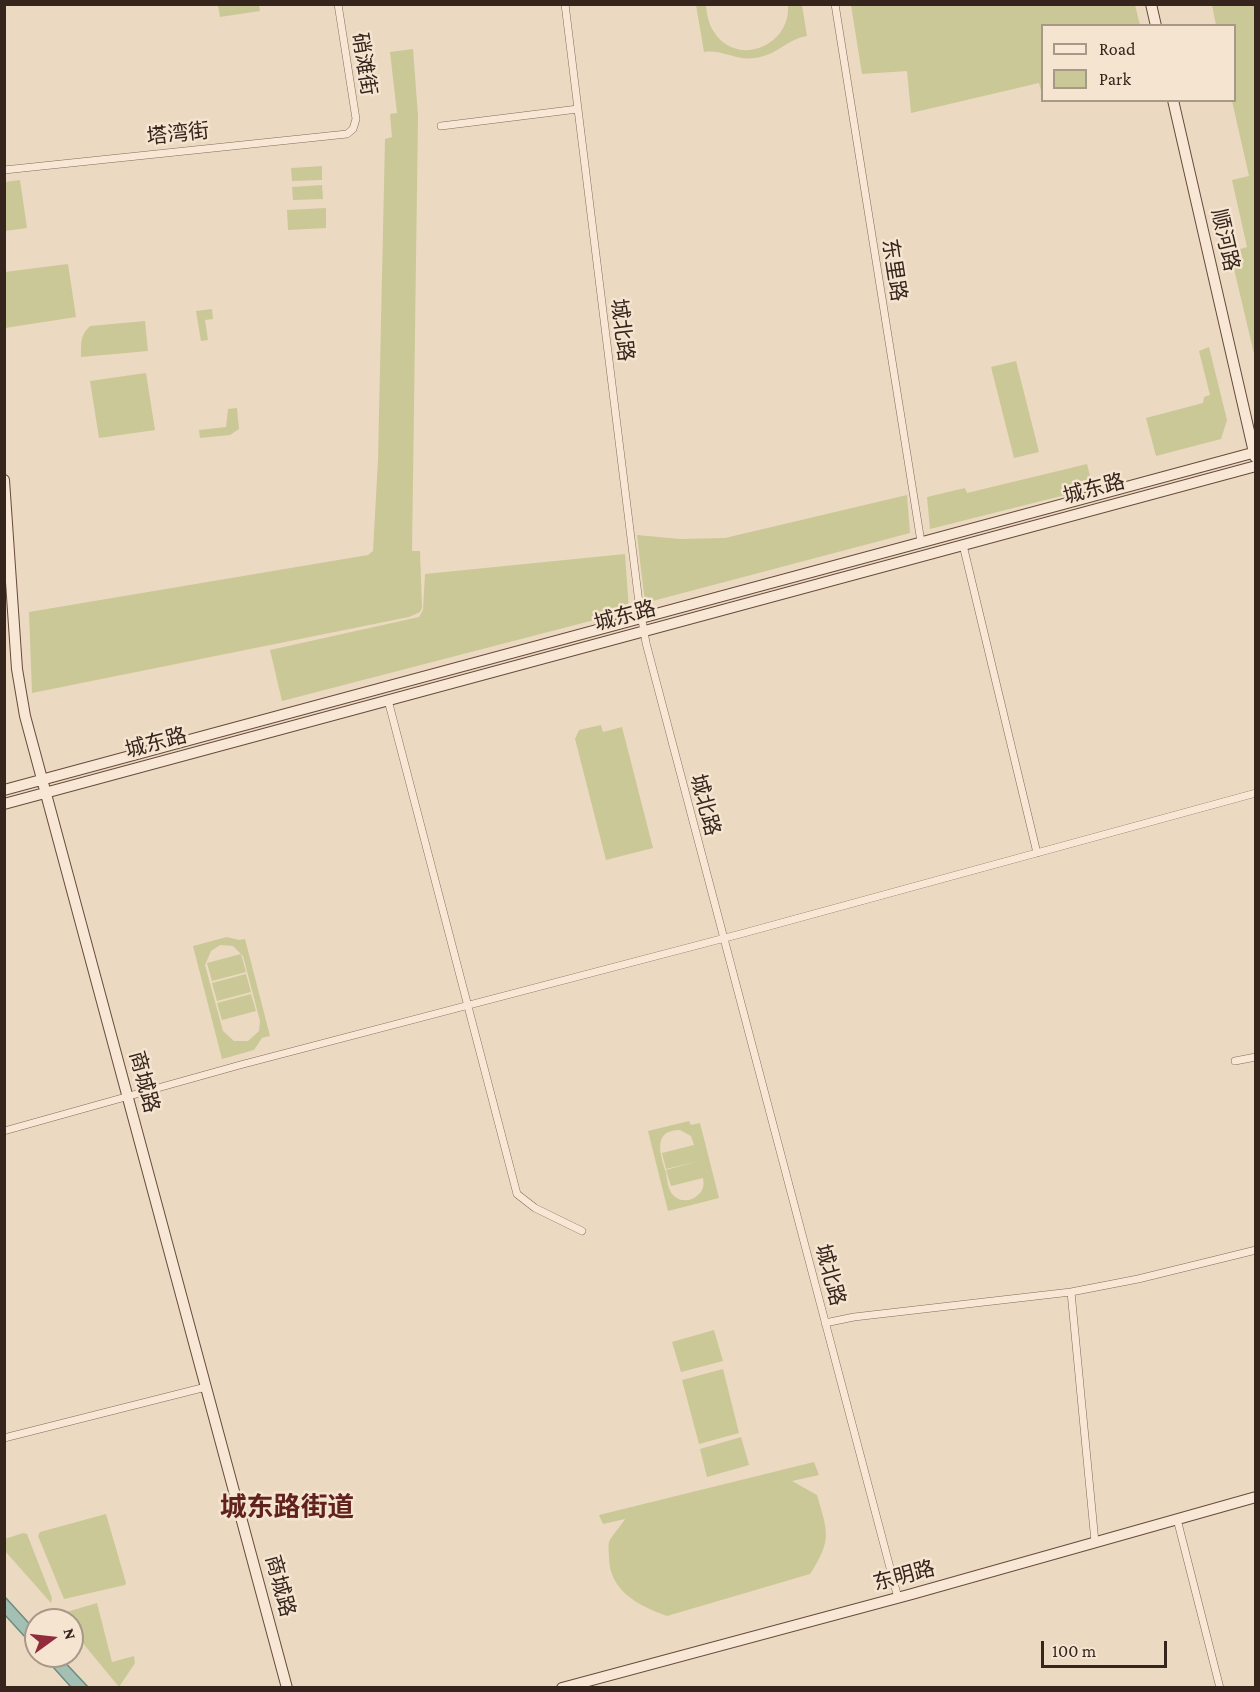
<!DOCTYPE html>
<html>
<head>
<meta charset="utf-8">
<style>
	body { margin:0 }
	#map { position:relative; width:1260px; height:1692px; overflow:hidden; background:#ecd9c1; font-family:"Crimson Pro",serif }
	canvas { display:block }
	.frame { position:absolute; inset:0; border:6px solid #35251d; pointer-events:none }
	.legend { position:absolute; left:1041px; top:24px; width:195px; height:78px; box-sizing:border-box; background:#f4e4d0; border:2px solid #a89888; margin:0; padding:8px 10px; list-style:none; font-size:18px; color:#35251d }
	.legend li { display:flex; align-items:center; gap:12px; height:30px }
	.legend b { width:30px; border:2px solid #a89888 }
	.north { position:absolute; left:24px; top:1608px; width:60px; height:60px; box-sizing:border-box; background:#f4e4d0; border:2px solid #a89888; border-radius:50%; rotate:75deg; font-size:16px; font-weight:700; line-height:24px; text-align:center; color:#35251d }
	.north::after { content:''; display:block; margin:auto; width:21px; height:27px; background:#922b3c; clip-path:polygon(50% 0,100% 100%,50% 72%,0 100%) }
	.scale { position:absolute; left:1041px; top:1641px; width:126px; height:27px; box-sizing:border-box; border:3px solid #35251d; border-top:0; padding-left:8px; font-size:18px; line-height:21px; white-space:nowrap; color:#35251d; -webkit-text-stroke:4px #f4e4d0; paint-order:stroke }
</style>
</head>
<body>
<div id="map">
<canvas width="1260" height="1692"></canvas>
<div class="frame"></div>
<ul class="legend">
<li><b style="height:8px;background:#f8e7d4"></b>Road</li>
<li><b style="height:16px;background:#cac896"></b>Park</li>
</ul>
<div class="north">N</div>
<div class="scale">100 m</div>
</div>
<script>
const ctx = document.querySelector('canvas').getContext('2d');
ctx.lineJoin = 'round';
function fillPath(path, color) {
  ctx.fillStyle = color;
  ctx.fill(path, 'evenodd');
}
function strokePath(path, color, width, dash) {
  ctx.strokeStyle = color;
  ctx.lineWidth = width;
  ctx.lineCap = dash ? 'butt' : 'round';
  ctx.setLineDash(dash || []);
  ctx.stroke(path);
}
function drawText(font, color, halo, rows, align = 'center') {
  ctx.font = font + ' "Crimson Pro","Noto Sans SC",serif';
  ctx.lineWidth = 5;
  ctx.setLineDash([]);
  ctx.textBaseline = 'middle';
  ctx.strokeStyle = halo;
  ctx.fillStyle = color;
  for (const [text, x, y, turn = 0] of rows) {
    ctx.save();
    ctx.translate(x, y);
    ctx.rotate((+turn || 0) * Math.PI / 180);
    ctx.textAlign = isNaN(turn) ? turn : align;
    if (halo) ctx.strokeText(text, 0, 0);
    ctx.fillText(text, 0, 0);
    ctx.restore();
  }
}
fillPath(new Path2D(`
	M218,5H259L260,11L220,17Z
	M696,5H706C707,14 708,23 714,32C737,68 791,46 788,5H802L807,36C787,39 778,55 755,58C737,61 721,49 704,52Z
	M851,5H1135L1140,25L1042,26V94L1039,83L911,113L907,71L862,74Z
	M1212,5H1255V358L1230,252L1247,247L1232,180L1249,176L1232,101L1234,100V26L1216,25Z
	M413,49L418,116L412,551H420L422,608L420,612L409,617L32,693L29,612L368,555L373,551L378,460L385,139L392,137L390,114L397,113L390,52Z
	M322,166V180L292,181L291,168Z
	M20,180L27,228L5,231V182Z
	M322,185L323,199L293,200L292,187Z
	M326,208V228L288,230L287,210Z
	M68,264L76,317L5,328V272Z
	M212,309L213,319L205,320L208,340L201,341L196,311Z
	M145,321L148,351L81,357C81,344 80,335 90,326Z
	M1209,347L1227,420L1221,439L1156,456L1146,418L1203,403L1204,397L1210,395L1199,351Z
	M1016,361L1039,452L1014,458L991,367Z
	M146,373L155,430L99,438L90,381Z
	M237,408L239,429L230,435L200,438L199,430L226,427L228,409Z
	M1087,464L1093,488L930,529L927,497L965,488L967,493Z
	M907,495L910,533L645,603L637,535L680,539L725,538Z
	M625,554L629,611L282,701L270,650L419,617L423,610L425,574Z
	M601,725L603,732L622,727L653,848L606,860L575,739L579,730Z
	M227,937L239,940L245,939L270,1036L262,1038L254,1050L222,1059L193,946ZM220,945L233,946L243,956L260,1021L259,1031L248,1041H234L223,1031L205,965L211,951Z
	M241,954L246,972L212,981L207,963Z
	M246,974L251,992L217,1001L212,983Z
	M251,994L256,1011L222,1020L217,1003Z
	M689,1121L691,1125L700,1123L719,1198L668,1211L648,1131ZM680,1130L691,1136L694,1145L662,1153L666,1169L698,1161L666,1170L671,1186L703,1178C704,1185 704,1190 698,1195C691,1202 679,1202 673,1195C668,1190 667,1179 666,1173C661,1156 651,1130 680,1130Z
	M714,1330L723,1361L681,1372L672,1342Z
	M723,1369L739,1433L699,1444L682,1380Z
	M741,1437L749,1465L707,1477L700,1449Z
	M814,1462L819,1475L792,1481L817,1495C828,1533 832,1540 810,1574L667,1616C639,1606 609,1591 609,1557C609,1553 608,1546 609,1542C612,1535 621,1526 625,1519L603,1524L599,1515Z
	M106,1514L126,1583L125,1585L64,1599L38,1536L40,1532Z
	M23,1533L27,1534L52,1598L51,1603L5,1551V1539Z
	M97,1603L112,1662L134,1656L135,1663L119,1687L72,1630V1620L63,1619V1613Z`), '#cac896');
const water = new Path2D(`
	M5,1597L36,1631V1649L5,1615Z
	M43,1656H59L88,1687H71Z`);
fillPath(water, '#a4bfb3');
strokePath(water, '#6b8c7f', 1.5);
const street = new Path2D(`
	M565,4L639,603L646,643L898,1598
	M835,4L921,542
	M441,126L578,109
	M4,170L347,134L353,129L356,119L338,4
	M963,545L1037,853
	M388,700L517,1194L535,1208L582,1231
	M1235,1061L1256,1057
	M4,1131L240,1065L744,933L1256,793
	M1071,1292L1095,1542
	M825,1323L854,1317L1071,1292L1138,1279L1256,1250
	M4,1438L206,1387
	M1177,1519L1220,1688`);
const secondary = new Path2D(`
	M1151,4L1156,26
	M1173,100L1255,457
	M4,480L17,669L25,716L287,1688
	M4,790L1256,452
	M4,804L1256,466
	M562,1688L912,1594L1256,1497`);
strokePath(street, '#856a59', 8);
strokePath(secondary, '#674b3d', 12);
strokePath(street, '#f8e7d4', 7);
strokePath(secondary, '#f8e7d4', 10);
drawText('21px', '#35251d', '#f4e4d0', [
	["硝滩街",364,64,81],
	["塔湾街",178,134,-6],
	["顺河路",1225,240,77],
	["东里路",894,270,81],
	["城北路",622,330,83],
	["城东路",1094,489,-15],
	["城东路",625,616,-15],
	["城东路",156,743,-15],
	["城北路",705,805,75],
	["商城路",144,1082,75],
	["城北路",830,1275,75],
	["东明路",904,1576,-15],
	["商城路",280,1586,75]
]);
drawText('bold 27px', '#61211e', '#f4e4d0', [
	["城东路街道",287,1508]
]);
</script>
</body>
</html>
